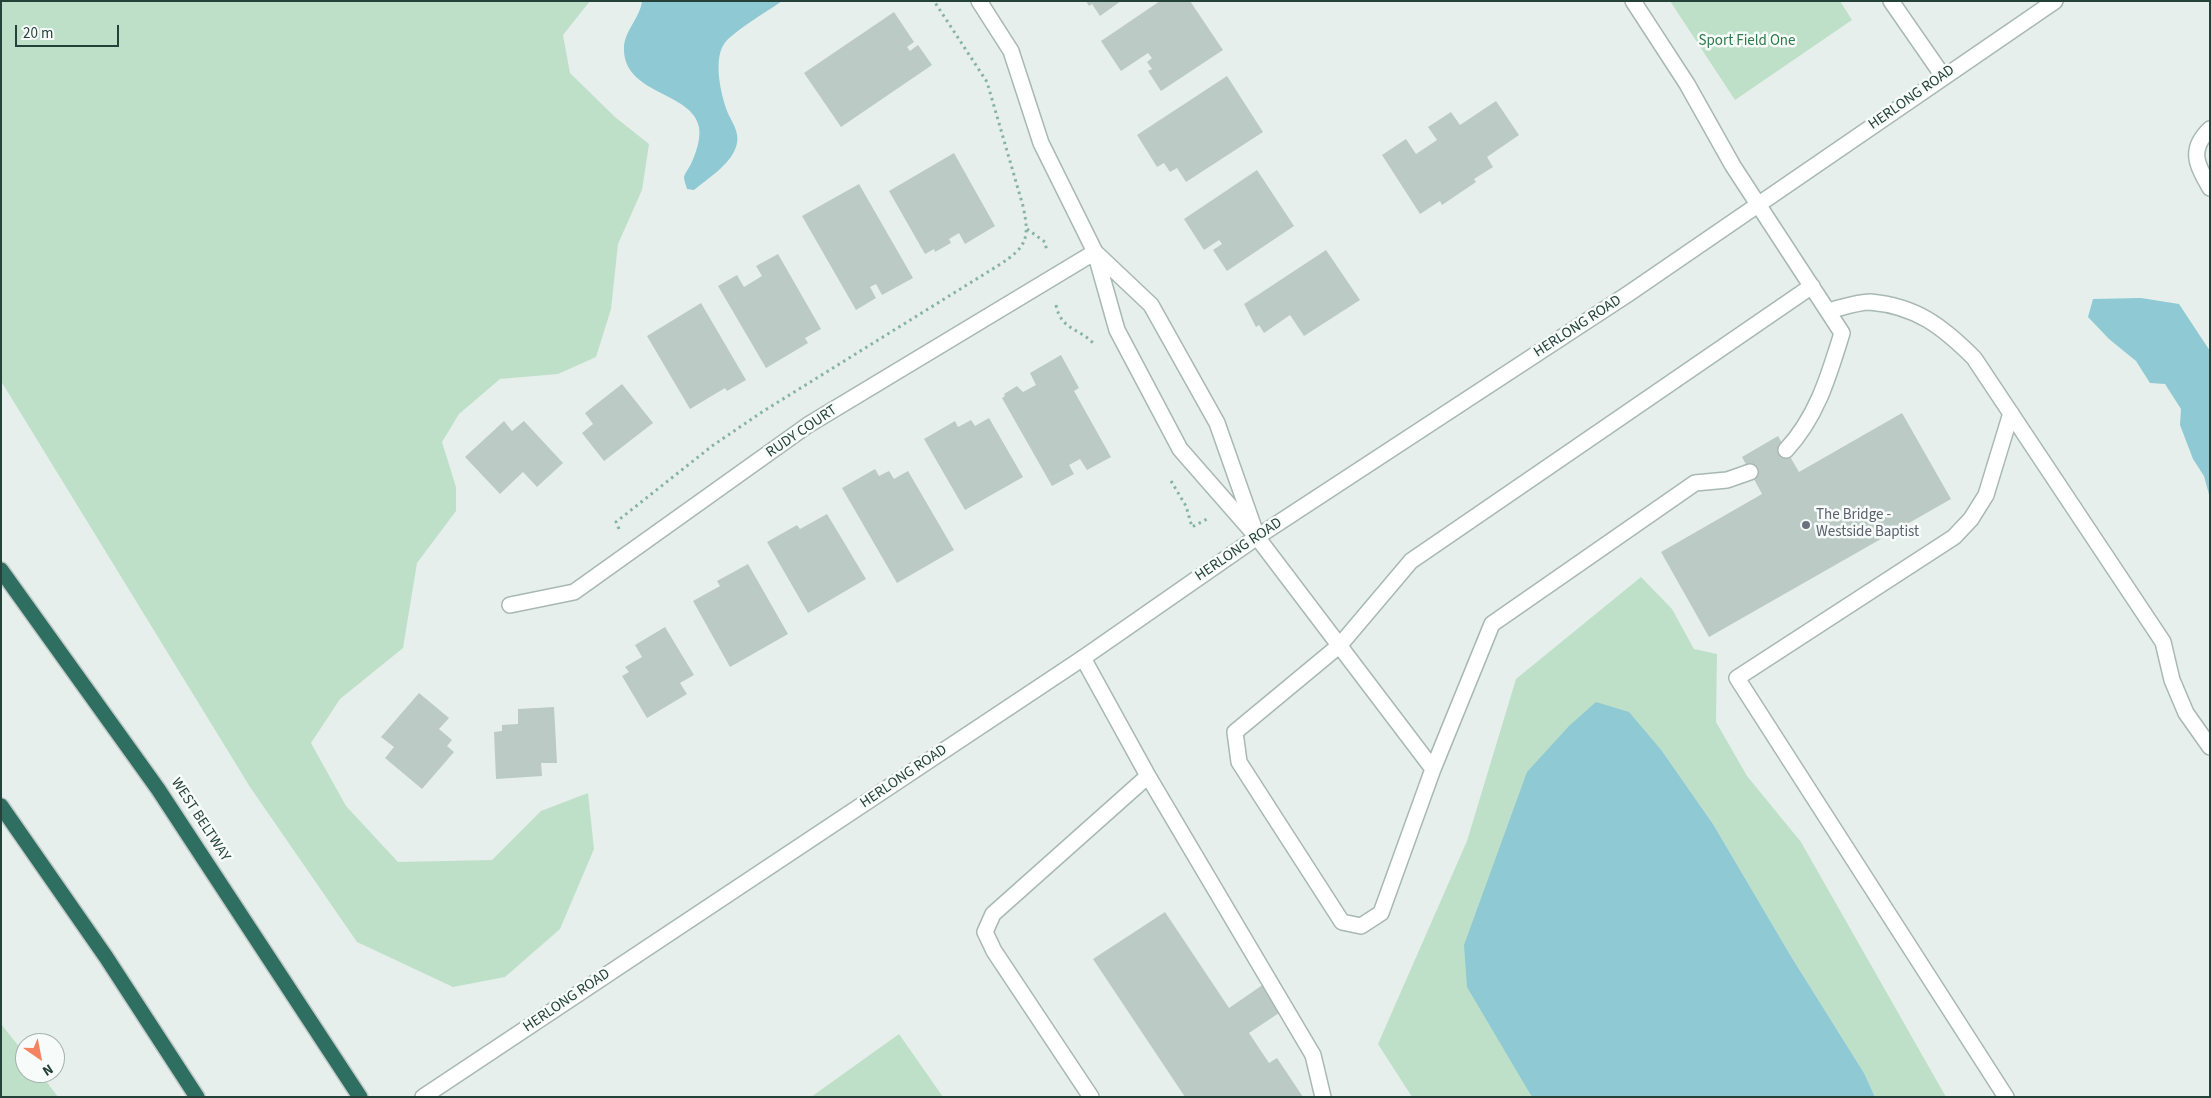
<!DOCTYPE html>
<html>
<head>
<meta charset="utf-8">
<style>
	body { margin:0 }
	#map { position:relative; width:2211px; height:1098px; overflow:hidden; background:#e6efeb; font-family:"Source Sans 3",sans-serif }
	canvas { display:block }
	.frame { position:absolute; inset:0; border:2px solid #24423a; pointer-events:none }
	.north { position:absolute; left:15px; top:1033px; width:50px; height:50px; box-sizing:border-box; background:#f7fbf9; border:1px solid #a3b1ad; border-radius:50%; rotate:147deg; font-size:14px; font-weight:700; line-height:20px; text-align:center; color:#24423a }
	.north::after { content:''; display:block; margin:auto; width:18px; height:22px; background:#f4845f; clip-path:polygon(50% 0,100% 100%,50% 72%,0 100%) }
	.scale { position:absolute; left:15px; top:25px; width:104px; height:22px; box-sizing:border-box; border:2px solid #24423a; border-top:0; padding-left:6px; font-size:15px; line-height:18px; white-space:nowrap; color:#24423a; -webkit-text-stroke:4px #f7fbf9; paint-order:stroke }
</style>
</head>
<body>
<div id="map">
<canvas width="2211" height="1098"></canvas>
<div class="frame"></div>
<div class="north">N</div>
<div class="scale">20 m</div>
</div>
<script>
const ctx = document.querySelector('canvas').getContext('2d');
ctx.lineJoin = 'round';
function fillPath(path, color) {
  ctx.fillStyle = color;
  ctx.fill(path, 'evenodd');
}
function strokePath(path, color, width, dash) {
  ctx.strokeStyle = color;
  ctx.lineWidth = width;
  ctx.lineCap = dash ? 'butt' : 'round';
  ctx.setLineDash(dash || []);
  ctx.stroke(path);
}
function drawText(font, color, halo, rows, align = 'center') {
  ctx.font = font + ' "Source Sans 3",sans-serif';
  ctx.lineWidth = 5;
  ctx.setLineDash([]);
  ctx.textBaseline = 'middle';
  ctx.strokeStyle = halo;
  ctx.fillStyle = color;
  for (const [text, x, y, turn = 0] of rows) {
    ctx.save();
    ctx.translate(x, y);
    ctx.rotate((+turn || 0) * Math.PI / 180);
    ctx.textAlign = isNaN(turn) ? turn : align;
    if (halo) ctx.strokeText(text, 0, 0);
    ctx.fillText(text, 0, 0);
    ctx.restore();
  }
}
fillPath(new Path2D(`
	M1,1H590L563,35L570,73L615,117L649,144L642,190L618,244L611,309L596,357L558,374L500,379L459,414L442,442L456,487V511L417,563L403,648L340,699L311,743L346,806L398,862L492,860L541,811L588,793L594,849L560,929L505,977L453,987L357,942L250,787L1,381Z
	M1670,1H1840L1852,20L1735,100Z
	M1641,577L1672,609L1694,649L1717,654L1716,722L1747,776L1801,842L1946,1097H1875L1864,1073L1792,958L1713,824L1662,751L1523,1080L1532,1097H1412L1378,1044L1467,841L1516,679Z
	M1,1024L25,1054V1073H40L58,1097H1Z
	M899,1034L943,1097H811Z`), '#bfe0c8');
fillPath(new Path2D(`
	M642,1H782C768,11 732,32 724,44C713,61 721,94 727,111C732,123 741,133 736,147C730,165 707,179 694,190L687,189C686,185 684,181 684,177C685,173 689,168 691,164C696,153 701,139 699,127C692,91 622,95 624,47C625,30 640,18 642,1Z
	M2141,298L2179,304L2210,351V498L2204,476L2193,459L2180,425L2181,409L2165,384L2150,383L2136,361L2109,339L2088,317L2093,299Z
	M1596,702L1629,712L1662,751L1713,824L1792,958L1864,1073L1875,1097H1532L1467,987L1464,945L1527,772L1569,726Z`), '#8ec9d4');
fillPath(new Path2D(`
	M1086,1H1121L1100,16L1092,4L1089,6Z
	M1160,1H1190L1223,50L1161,91L1148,71L1152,69L1147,62L1152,58L1148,53L1121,71L1101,41Z
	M894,12L914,42L907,47L910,51L918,45L932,65L841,127L804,73Z
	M1227,76L1263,132L1186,182L1177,168L1170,172L1164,163L1157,167L1137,135Z
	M1496,101L1519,135L1487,157L1493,167L1474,179L1476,182L1442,205L1440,201L1420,214L1382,155L1406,139L1416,154L1437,140L1428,127L1451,112L1460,125Z
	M954,153L995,226L965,244L959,233L949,239L951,243L935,252L934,249L925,254L889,191Z
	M1257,170L1294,226L1227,271L1213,250L1222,244L1219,240L1204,250L1184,219Z
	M859,184L913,278L882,295L876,284L870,287L876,298L856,310L802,216Z
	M1326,250L1360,300L1304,336L1290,315L1264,333L1259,325L1256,327L1244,304Z
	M778,254L821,329L805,338L808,343L766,368L718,286L737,275L744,287L762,276L756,266Z
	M701,303L746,380L727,391L725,388L690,409L647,336Z
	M1061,355L1079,388L1074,391L1111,457L1087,470L1080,459L1069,465L1074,474L1052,486L1002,398L1005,396L1004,394L1017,386L1023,392L1036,385L1030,373Z
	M622,384L653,423L604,461L582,433L593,424L585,413Z
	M1902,413L1951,499L1709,637L1661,552L1762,494L1742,457L1778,436L1799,472Z
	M989,418L1023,477L965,510L924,439L955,421L958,427L971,420L975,426Z
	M504,421L512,431L524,421L563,463L537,487L523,472L500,494L465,457Z
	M875,469L879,476L889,471L894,479L908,471L954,550L897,583L842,488Z
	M827,514L866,579L808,613L767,542L797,525L800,529Z
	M748,564L788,634L730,667L693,601L720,586L717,581Z
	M665,627L694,675L680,683L687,694L647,718L622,676L629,672L625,667L642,657L635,645Z
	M419,693L449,718L439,729L452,740L447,746L454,752L422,789L385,758L394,747L381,737Z
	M554,707L557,763H541L542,776L496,779L494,732L502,731V725L518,724V709Z
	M1165,912L1229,1008L1264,984L1282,1011L1249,1033L1269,1063L1277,1058L1303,1097H1185L1093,959Z`), '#bbcac4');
const service = new Path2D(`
	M1633,1L1687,84L1733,166L1842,333C1829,375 1817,417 1786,450
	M1891,1L1943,76
	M2210,129C2188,150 2197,165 2210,188
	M1828,311C1841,308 1857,302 1870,302C1916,306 1942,326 1974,358L2163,642L2172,680L2186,713L2210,747
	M1750,472L1727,480L1695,483L1492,624L1433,769L1381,913L1361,926L1342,922L1239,762L1235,732L1340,645L1411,561L1812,286
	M1257,537L1433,769
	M1083,658L1148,776L1313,1055L1323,1097
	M1091,1097L994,951L985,932L993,914L1148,776
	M2006,1097L1737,678L1954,537L1971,519L1986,495L2011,413`);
const minor = new Path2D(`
	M979,1L1011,51L1041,143L1095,252L1117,330L1180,449L1257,537
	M1096,253L1151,305L1217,423L1254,528
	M510,605L574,592L808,425L1095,252`);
const tertiary = new Path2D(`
	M423,1097L1083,658L1257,537L1628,294L2055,1`);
const motorway = new Path2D(`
	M1,570L158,789L360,1097
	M1,806L106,957L197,1097`);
strokePath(service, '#a8b8b2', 18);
strokePath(minor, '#a8b8b2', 18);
strokePath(tertiary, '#a8b8b2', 18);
strokePath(motorway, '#c2cac8', 18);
strokePath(new Path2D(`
	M1027,229L1045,242L1047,252
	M1056,305C1061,330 1079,328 1093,343
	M1171,481L1186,506L1192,527L1209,518
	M619,529L616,522L712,446L762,412L999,265C1027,247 1030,238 1023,206L987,82L934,1`), '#86b3a5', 3, [2.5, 4]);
strokePath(service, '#fff', 15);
strokePath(minor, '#fff', 15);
strokePath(tertiary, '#fff', 15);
strokePath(motorway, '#2f6f62', 15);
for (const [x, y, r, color] of [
	[1806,525,5,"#6b7280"]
]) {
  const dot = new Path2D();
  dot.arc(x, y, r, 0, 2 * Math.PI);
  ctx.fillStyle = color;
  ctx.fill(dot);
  strokePath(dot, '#f7fbf9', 2);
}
drawText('15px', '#2d7a4b', '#f7fbf9', [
	["Sport Field One",1747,42]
]);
drawText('15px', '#24423a', '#f7fbf9', [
	["HERLONG ROAD",1912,98,-35],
	["HERLONG ROAD",1578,327,-33],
	["RUDY COURT",802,432,-34],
	["HERLONG ROAD",1239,550,-34],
	["HERLONG ROAD",904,777,-34],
	["WEST BELTWAY",200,820,57],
	["HERLONG ROAD",567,1001,-34]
]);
drawText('15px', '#5b616d', '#f7fbf9', [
	["The Bridge -",1816,516],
	["Westside Baptist",1816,533]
], 'left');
</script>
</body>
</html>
